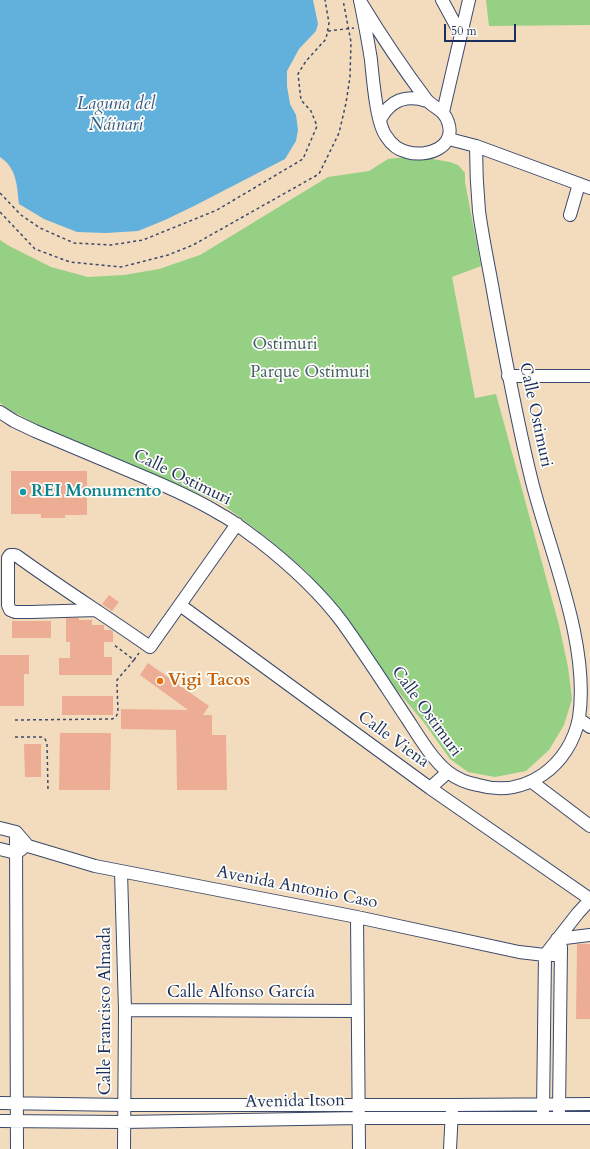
<!DOCTYPE html>
<html>
<head>
<meta charset="utf-8">
<style>
	body { margin:0 }
	#map { position:relative; width:590px; height:1149px; overflow:hidden; background:#f3dcbd; font-family:Cardo,serif }
	canvas { display:block }
	.scale { position:absolute; left:444px; top:24px; width:72px; height:18px; box-sizing:border-box; border:2px solid #1b2f5e; border-top:0; padding-left:5px; font-size:12px; line-height:14px; white-space:nowrap; color:#1b2f5e; -webkit-text-stroke:3px #fdfcf7; paint-order:stroke }
</style>
</head>
<body>
<div id="map">
<canvas width="590" height="1149"></canvas>
<div class="scale">50 m</div>
</div>
<script>
const ctx = document.querySelector('canvas').getContext('2d');
ctx.lineJoin = 'round';
function fillPath(path, color) {
  ctx.fillStyle = color;
  ctx.fill(path, 'evenodd');
}
function strokePath(path, color, width, dash) {
  ctx.strokeStyle = color;
  ctx.lineWidth = width;
  ctx.lineCap = dash ? 'butt' : 'round';
  ctx.setLineDash(dash || []);
  ctx.stroke(path);
}
function drawText(font, color, halo, rows, align = 'center') {
  ctx.font = font + ' Cardo,serif';
  ctx.lineWidth = 3.5;
  ctx.setLineDash([]);
  ctx.textBaseline = 'middle';
  ctx.strokeStyle = halo;
  ctx.fillStyle = color;
  for (const [text, x, y, turn = 0] of rows) {
    ctx.save();
    ctx.translate(x, y);
    ctx.rotate((+turn || 0) * Math.PI / 180);
    ctx.textAlign = isNaN(turn) ? turn : align;
    if (halo) ctx.strokeText(text, 0, 0);
    ctx.fillText(text, 0, 0);
    ctx.restore();
  }
}
fillPath(new Path2D(`
	M486,0H590V25L489,26Z
	M416,156L450,162L458,165L465,173V182L481,266L452,277L475,398L496,394L559,625L568,667L572,699L564,725L549,750L526,771L495,777L468,772L450,759L425,724L382,672L341,612L307,572L266,537L222,504L175,483L37,425L10,410L0,403V240L11,247L51,267L88,277L124,275L159,269L200,255L328,177L369,171L388,159Z`), '#96d084');
fillPath(new Path2D(`
	M0,0H313L318,24L316,31L299,49L287,71V86L290,104L296,115L298,130L296,141L285,159L194,206L165,220L138,231L106,233L77,232L44,219L19,204C17,186 17,168 0,157Z`), '#62b0dc');
fillPath(new Path2D(`
	M11,471H87V515H65V518H41V514H11Z
	M109,595L119,602L112,611L102,604Z
	M66,618H79V620H92V625H104V630H111L113,631V642H104V657H112V675H59V658H70V642H66Z
	M12,621H51V638H12Z
	M0,655H29V674H24V706H0Z
	M148,663L209,706L203,715H212V735H226L227,790H177L176,730L121,729V709L188,710L140,675Z
	M62,696H113V715H62Z
	M60,733H111L110,790H59Z
	M24,744H41V777H25Z
	M577,944H590V1019H576Z`), '#edad94');
const minor = new Path2D(`
	M360,0C364,20 368,40 371,60C373,79 376,122 386,136C391,144 398,150 407,152C427,158 457,147 448,122C444,109 433,108 426,99C402,67 380,34 360,1
	M442,0L461,35
	M443,112L469,0
	M380,120C390,100 406,94 427,101
	M449,139L476,146L590,188
	M570,215L579,184
	M508,376H590
	M0,412L14,421L35,431C69,445 103,460 137,474C166,486 194,498 220,514C234,521 245,531 258,540C289,564 318,590 342,622C365,654 386,687 408,720C419,737 432,759 448,772C457,779 467,783 478,785C526,799 570,765 579,718C590,644 550,553 532,482C517,422 506,362 495,302C490,272 483,241 479,211C477,189 476,168 476,146
	M180,605L430,788L590,899
	M96,610L31,612H15L10,610L8,605V558L10,555H14L17,556C61,588 106,616 150,647L237,524
	M579,719L590,727
	M532,782L590,826
	M430,788L448,772
	M0,828L16,832L28,846L95,866L357,917L519,952L545,955H561
	M16,832L17,1149
	M0,849L16,853L22,849
	M121,872L125,1010L124,1149
	M357,917L359,1149
	M557,939L590,935
	M125,1010L358,1011
	M0,1103L124,1105H452L590,1104
	M543,1111L545,955L578,913L590,900
	M559,1111L561,947
	M0,1121L123,1122L359,1118H590
	M450,1149L452,1110`);
strokePath(minor, '#3b496c', 14);
strokePath(new Path2D(`
	M328,31L354,28
	M0,193L21,215L40,228L74,243L111,245L143,240L217,210L303,159L317,126L311,111L301,100L298,74L306,61L326,39L329,23L325,0
	M0,212L35,249L70,262L121,267L168,255L193,245L319,174L339,133L346,103L350,77L351,42L343,0
	M134,660L139,653
	M15,720L112,719L116,717L118,712L117,684V680L134,660L113,644
	M15,737H41L45,739L47,743L48,790`), '#3b496c', 1.5, [3, 3]);
strokePath(minor, '#fff', 12);
for (const [x, y, r, color] of [
	[23,492,4,"#0f9aa8"],
	[160,681,4,"#e8710a"]
]) {
  const dot = new Path2D();
  dot.arc(x, y, r, 0, 2 * Math.PI);
  ctx.fillStyle = color;
  ctx.fill(dot);
  strokePath(dot, '#fdfcf7', 1.5);
}
drawText('17px', '#405f69', '#fdfcf7', [
	["Ostimuri",285,345],
	["Parque Ostimuri",310,373]
]);
drawText('17px', '#1b2f5e', '#fdfcf7', [
	["Calle Ostimuri",535,415,78],
	["Calle Ostimuri",182,478,26],
	["Calle Ostimuri",426,712,54],
	["Calle Viena",393,740,36],
	["Avenida Antonio Caso",297,888,11],
	["Calle Alfonso García",241,993],
	["Calle Francisco Almada",106,1011,-90],
	["Avenida Itson",295,1102,-1]
]);
drawText('bold 17px', '#0d838f', '#fdfcf7', [
	["REI Monumento",31,492]
], 'left');
drawText('bold 17px', '#c56008', '#fdfcf7', [
	["Vigi Tacos",168,681]
], 'left');
drawText('italic 18px', '#345c8a', '#fdfcf7', [
	["Laguna del",116,105],
	["Náinari",116,126]
]);
</script>
</body>
</html>
